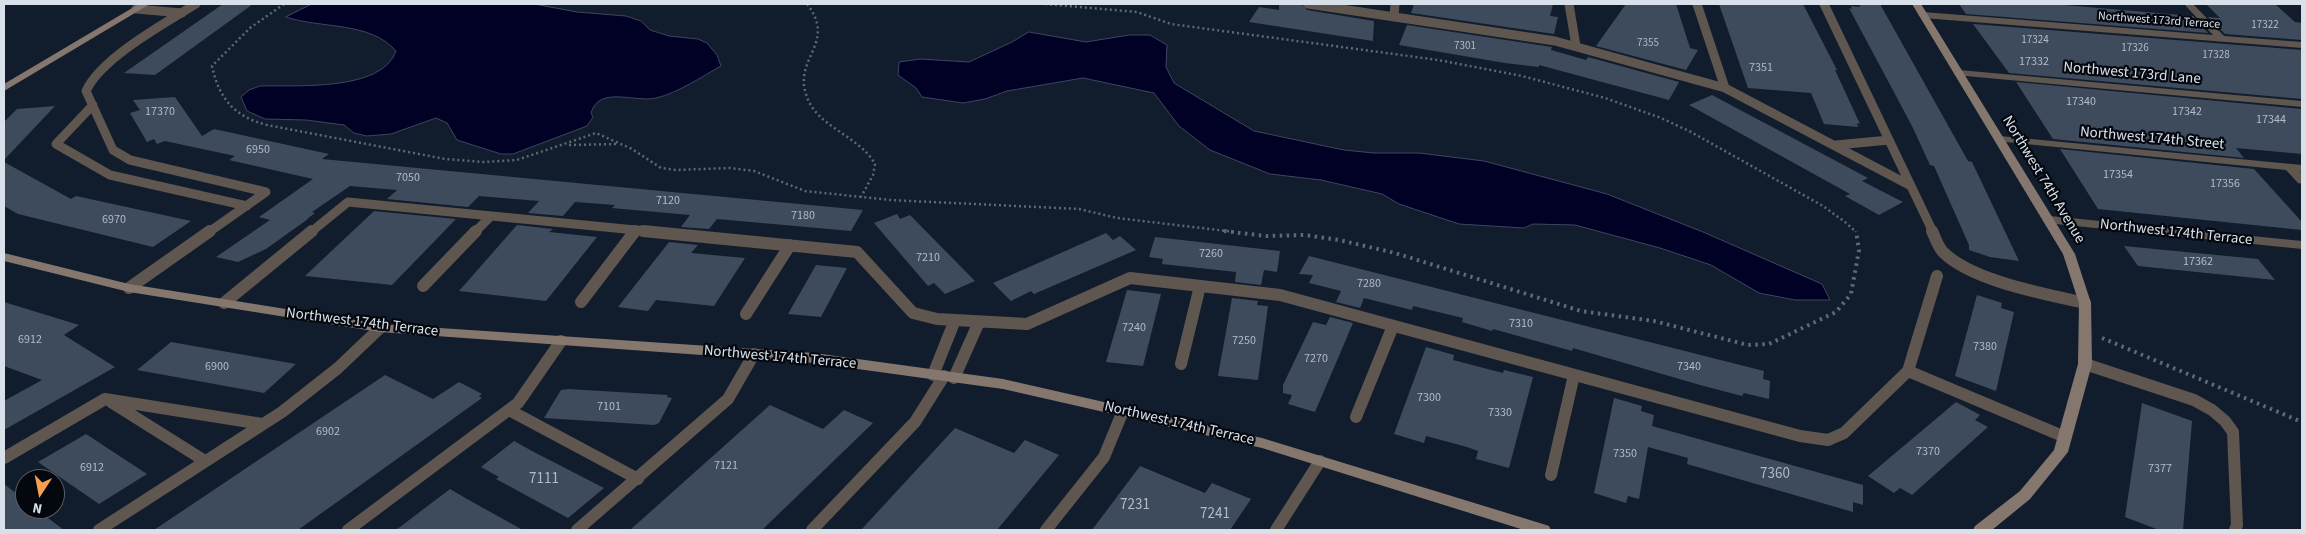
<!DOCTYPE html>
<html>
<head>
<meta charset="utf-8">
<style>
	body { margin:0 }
	#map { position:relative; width:2306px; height:534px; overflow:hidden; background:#111d2c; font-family:"Source Sans 3",sans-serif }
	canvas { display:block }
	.frame { position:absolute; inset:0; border:5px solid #d8e0ea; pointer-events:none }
	.north { position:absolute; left:15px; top:469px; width:50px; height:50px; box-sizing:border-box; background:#04070d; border:1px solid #595e65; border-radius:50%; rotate:191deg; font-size:14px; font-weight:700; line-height:20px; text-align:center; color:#d8e0ea }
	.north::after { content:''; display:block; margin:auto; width:18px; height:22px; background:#fb9e51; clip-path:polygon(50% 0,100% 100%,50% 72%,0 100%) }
</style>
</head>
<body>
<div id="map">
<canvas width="2306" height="534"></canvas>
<div class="frame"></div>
<div class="north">N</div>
</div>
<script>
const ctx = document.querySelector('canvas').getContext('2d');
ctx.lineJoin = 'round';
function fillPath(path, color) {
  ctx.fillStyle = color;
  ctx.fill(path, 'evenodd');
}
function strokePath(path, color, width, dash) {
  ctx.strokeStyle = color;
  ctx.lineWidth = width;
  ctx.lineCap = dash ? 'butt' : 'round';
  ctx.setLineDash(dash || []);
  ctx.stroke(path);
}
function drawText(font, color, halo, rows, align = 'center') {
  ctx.font = font + ' "Source Sans 3",sans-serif';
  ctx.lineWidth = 4.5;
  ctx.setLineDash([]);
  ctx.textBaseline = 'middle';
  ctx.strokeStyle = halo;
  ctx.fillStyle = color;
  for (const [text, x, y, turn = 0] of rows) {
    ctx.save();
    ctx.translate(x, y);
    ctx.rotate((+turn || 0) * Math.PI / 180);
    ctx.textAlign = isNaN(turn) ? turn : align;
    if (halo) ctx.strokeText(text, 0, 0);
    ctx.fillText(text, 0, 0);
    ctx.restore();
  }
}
const water = new Path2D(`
	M312,4H534L577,12L626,16L641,21L650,30L669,36L698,39L707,43L717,55L721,66C701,77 678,93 656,98C635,103 599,85 591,113L593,117L587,126L513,154H501L457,140L447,123L436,118L391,134L367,136L354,133L344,125L306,120L265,119L247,111L241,97L249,90L260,86C295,85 382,92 396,51C370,21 321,29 286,17Z
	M1029,32L1086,42L1129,35H1150L1167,45L1166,67L1174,83L1254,131L1344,150L1374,153H1419L1484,161L1607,194L1703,232L1822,284L1830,300H1795L1759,293L1711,265L1660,248L1575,225L1533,224L1524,228L1459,224L1399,204L1382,194L1321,180L1270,174L1210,150L1179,126L1154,93L1083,78L1007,91L985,99L963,103L922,97L916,88L898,75L899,62L920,59L969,62L1012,42Z`);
fillPath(water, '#000125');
strokePath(water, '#414460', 1);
fillPath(new Path2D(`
	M223,4H253L155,75L124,73Z
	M1279,4H1302L1307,10L1374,21L1373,41L1249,22L1259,7L1279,10Z
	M1414,4H1553L1550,16L1558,17L1554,34L1411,13Z
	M1626,4H1676L1690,48L1698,50L1686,70L1596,46Z
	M1719,4H1803L1837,70H1835L1860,124L1857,123L1858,127L1824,124L1811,93L1748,88Z
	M1859,4H1880L1968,161L1972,162L2019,261L1990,257L1969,250V245L1934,166L1930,165L1912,126L1849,8L1852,9L1851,6L1860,7Z
	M1959,4H2052L2193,16L2208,33L1966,14Z
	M2206,4H2275L2295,22L2302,23V40L2225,34L2208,17L2220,18Z
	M1973,24L2302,50V99L2009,73Z
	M1407,25L1552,47L1551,50L1586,60L1588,57L1679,82L1669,100L1539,65V67L1505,63L1399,45Z
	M2016,82L2302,109V154L2236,148L2244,158L2053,139Z
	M1712,95L1868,178L1862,181L1903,202L1879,215L1845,196L1850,194L1689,105Z
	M175,97L202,136L214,129L329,154L322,159L863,210L851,231L717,219L709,229L681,227L690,215L612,208L615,205L575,202L563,216L528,213L539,201L479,196L468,207L387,199L397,190L350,186L312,212L315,213L307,219H308L266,249L238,262L216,257L270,220L259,217L313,179L229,160L235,156L165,141L157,144L154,139L147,142L130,113L140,110L133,100Z
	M55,106L4,160V122L17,109Z
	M2060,149L2254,169L2302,222V230L2098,209Z
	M4,162L71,199L76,196L191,221L153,247L18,214L4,206Z
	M374,211L456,219L392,285L305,276Z
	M897,214L900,219L910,215L975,281L945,294L934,283L928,286L874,223Z
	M517,225L553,229L549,232L597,237L546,301L459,291Z
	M1106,233L1113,240L1120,236L1136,250L1034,294L1031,291L1011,301L993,283Z
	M1155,237L1280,251L1277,272L1264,270L1261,285L1235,282L1236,272L1162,264L1163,259L1149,257Z
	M669,242L698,245L691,253L745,258L714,306L656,300L648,311L618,307Z
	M2124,246L2258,259L2275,280L2138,266Z
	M1309,256L1764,371L1763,379L1770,381L1769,399L1744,393L1742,396L1700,385L1573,348L1572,351L1493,329L1492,331L1462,322L1463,318L1413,306L1412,310L1364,298L1360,308L1336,302L1341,291L1309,283L1313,275L1299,274Z
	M816,265L847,268L821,317L788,314Z
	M1127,290L1161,294L1143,366L1106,362Z
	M1977,295L2002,303L2001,308L2014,312L1996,391L1955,376Z
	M1232,298L1258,301L1257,305L1268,306L1258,380L1218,376Z
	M4,302L79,325L64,335L115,367L4,430V401L42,380L4,366Z
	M1330,317L1353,323L1315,412L1288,404L1292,395L1283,393V385L1313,322L1326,325Z
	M171,342L296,364L264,393L137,370Z
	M1426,347L1454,355L1453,360L1503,373L1504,370L1533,377L1509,468L1476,459L1478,451L1467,447L1426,436L1424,443L1394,434Z
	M385,375L433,399L459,382L482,394L479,396L482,398L298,530H154Z
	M568,389L668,395L667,397L672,398L659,423L654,425L544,418L561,390Z
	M1614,398L1642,406L1641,411L1654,415L1652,426L1863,485V505L1853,502V512L1687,464L1688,458L1648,447L1639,499L1628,496L1626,503L1594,493Z
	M1956,402L1980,415L1975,420L1988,427L1912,495L1900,488L1894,493L1868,476Z
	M2142,403L2192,421L2183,530H2159L2125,517Z
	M770,405L823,429L844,410L873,423L762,530H630Z
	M955,428L1014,453L1025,440L1059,455L997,530H861Z
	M86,434L147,474L99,504L38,462Z
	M514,441L532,451L604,488L568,518L496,479L499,477L481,467Z
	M1140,466L1205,493L1212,483L1251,499L1230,530H1092Z
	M4,484L25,500V509H36L64,530H4Z
	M450,489L467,499L523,530H396Z`), '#3e4b5c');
strokePath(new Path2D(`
	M284,4L250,28L212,66C219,99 235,117 267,125L445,159L484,162L517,160L596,133L632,149L661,168L676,170L730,168L754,171L805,191L890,200L1079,209L1117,218L1235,232
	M807,4C837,42 794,58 806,94C815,127 859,135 875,164L873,175L861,197
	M1045,4L1137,12L1171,24L1438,60L1522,76L1605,98L1661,118L1691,132L1823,206L1845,222L1856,232
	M569,145L618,144`), '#5f6976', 2.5, [2, 3]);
strokePath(new Path2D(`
	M1224,231L1266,236L1305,235L1339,240L1395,253L1581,311L1654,321L1748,345L1769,344L1836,312L1851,294L1859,250L1856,231
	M2102,338L2302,422`), '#5f6976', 4, [2.5, 4.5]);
strokePath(new Path2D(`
	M196,4C165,23 101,58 86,91L113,150L130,160L266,192L209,232
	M1308,4L1555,41L1725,88L1911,186
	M1569,4L1576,46
	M1697,4L1725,88
	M1824,4L1933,232
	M136,9L182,13
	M1394,17L1395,4
	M93,105L56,144L110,175L247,206
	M1836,145L1889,140
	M311,232L348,202L656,232
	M475,232L491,216
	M634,232L636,230`), '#5f5650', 9);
strokePath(new Path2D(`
	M643,231L857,252L913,313L937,319L1027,324L1130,278L1280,295L1800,436L1828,440L1844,433L1908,371L1937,276
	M1932,231C1935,237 1938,247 1943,252C1972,281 2045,294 2085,303
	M423,286L476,231
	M129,288L210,231
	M581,302L635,231
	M224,303L312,231
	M746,314L790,245
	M1181,364L1200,286
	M2085,364L2194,400L2212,410L2225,421L2233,432L2237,525L2235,530
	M1908,371L2065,437
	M933,375L955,320
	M954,378L979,322
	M111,402L205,461
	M509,410L638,479
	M1356,417L1393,326
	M4,458L105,399L262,424
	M1551,475L1574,375
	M99,530L282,412L338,368L380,328
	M348,530L518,403L561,341
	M577,530L728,399L754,354
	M812,530L915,422L944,376
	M1046,530L1104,457L1123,411
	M1276,530L1320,461`), '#5f5650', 12);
fillPath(new Path2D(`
	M2184,4H2193L2224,36L2302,42V48L1923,18L1918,15L1923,12L2213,35Z
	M1959,70L2302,101V107L1955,75L1954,73Z
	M2000,136L2302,165V171H2300L2302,174V184L2298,183L2286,170L1996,141L1995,139L1996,137Z
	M2050,216L2302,241V249L2046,223L2044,220Z`), '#5f5650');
fillPath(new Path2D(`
	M139,4H150L4,91V84Z
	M1912,4H1921L2075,254L2091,303L2092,364L2068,452L2030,499L1992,530H1973L1975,526L2020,491L2054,450L2078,364L2079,303L2063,254Z
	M4,253L129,284L380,324L814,353L1003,379L1262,438L1543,524L1549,526L1551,530H1524L1262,448L1003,389L814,363L380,332L129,292L4,261Z`), '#85776e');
drawText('11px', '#b2bbc6', null, [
	["17322",2265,26],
	["17324",2035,41],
	["7355",1648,44],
	["7301",1465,47],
	["17326",2135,49],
	["17328",2216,56]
]);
drawText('12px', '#d8e0ea', '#04070d', [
	["Northwest 173rd Terrace",2159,21,4]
]);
drawText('12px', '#b2bbc6', null, [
	["17332",2034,62],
	["7351",1761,68],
	["17340",2081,102],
	["17370",160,112],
	["17342",2187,112],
	["17344",2271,120],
	["6950",258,150],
	["17354",2118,175],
	["7050",408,178],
	["17356",2225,184],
	["7120",668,201],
	["7180",803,216],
	["6970",114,220],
	["7260",1211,254],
	["7210",928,258],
	["17362",2198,262],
	["7280",1369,284],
	["7310",1521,324],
	["7240",1134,328],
	["6912",30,340],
	["7250",1244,341],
	["7380",1985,347],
	["7270",1316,359],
	["6900",217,367],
	["7340",1689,367],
	["7300",1429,398],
	["7101",609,407],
	["7330",1500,413],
	["6902",328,432],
	["7370",1928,452],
	["7350",1625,454],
	["7121",726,466],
	["6912",92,468],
	["7377",2160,469]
]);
drawText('15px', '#d8e0ea', '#04070d', [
	["Northwest 173rd Lane",2132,74,5],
	["Northwest 174th Street",2152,139,5],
	["Northwest 74th Avenue",2043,180,59],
	["Northwest 174th Terrace",2176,233,6],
	["Northwest 174th Terrace",362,323,7],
	["Northwest 174th Terrace",780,358,5],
	["Northwest 174th Terrace",1179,424,13]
]);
drawText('15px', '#b2bbc6', null, [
	["7360",1775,475],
	["7111",544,480],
	["7231",1135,506],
	["7241",1215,515]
]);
</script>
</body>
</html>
